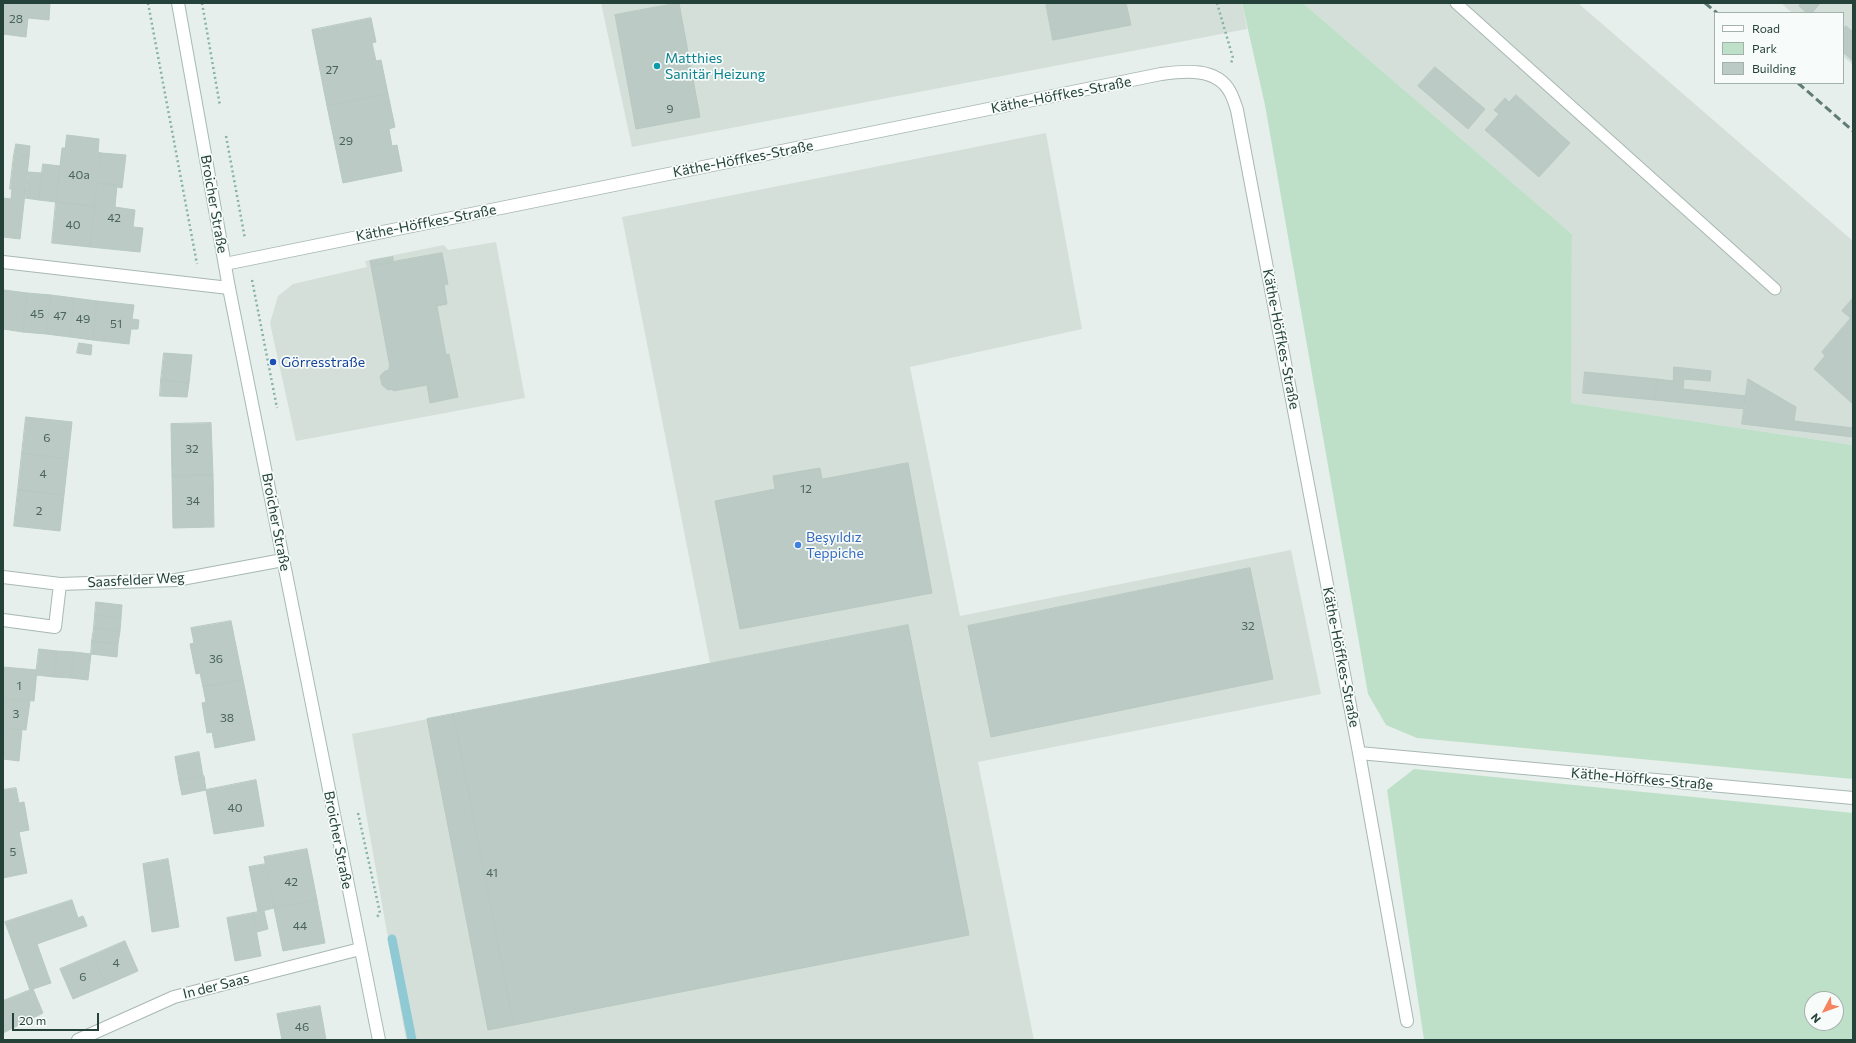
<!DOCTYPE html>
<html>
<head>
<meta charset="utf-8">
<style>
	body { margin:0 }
	#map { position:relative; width:1856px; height:1043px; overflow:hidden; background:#e6efeb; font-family:Commissioner,sans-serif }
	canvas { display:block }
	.frame { position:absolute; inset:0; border:4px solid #24423a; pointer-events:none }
	.legend { position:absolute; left:1714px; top:12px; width:130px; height:72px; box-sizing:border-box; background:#f7fbf9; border:1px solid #a3b1ad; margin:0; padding:5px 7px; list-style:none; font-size:12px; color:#24423a }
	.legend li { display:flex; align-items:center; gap:8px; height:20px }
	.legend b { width:20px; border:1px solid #a3b1ad }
	.north { position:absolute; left:1804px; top:991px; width:40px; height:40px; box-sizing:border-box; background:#f7fbf9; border:1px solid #a3b1ad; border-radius:50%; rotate:229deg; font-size:11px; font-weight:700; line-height:16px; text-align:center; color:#24423a }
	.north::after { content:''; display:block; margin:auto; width:14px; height:18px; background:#f4845f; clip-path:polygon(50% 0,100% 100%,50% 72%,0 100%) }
	.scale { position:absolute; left:12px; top:1013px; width:87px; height:18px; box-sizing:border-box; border:2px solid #24423a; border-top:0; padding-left:5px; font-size:12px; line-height:14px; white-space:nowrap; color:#24423a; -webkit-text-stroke:3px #f7fbf9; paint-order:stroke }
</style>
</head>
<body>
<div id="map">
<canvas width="1856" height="1043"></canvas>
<div class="frame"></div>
<ul class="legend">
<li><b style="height:5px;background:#fff"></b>Road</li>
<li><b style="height:11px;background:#bfe0c8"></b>Park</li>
<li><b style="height:11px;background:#bbcac4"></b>Building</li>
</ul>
<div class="north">N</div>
<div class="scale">20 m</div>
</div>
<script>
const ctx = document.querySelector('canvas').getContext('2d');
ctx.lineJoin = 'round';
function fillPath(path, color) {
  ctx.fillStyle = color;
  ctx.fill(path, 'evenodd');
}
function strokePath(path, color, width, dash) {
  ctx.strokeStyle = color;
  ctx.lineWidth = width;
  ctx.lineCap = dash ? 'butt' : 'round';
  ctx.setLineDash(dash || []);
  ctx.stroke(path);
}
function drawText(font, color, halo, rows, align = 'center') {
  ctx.font = font + ' Commissioner,sans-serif';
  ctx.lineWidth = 3.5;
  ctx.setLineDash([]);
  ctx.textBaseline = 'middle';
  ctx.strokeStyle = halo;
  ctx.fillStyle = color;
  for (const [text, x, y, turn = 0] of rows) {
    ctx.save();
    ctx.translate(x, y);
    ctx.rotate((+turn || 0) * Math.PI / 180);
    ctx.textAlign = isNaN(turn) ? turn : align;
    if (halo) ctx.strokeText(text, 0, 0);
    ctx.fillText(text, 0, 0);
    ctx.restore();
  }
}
fillPath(new Path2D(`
	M601,3H1242L1247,29L632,147Z
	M1303,3H1578L1853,241V445L1570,403L1572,234Z
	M1781,3H1853V65L1843,56V13H1792Z
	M1046,133L1082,329L910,367L960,616L1291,550L1321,694L978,762L1034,1040H406L352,734L710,663L622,217Z
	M496,242L525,398L296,441L270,323L278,296L293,284L367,267L365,261L444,245L448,250Z`), '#d4dfda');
fillPath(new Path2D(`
	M1242,3H1303L1572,234L1571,403L1853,445V779L1417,738L1386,725L1368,694L1265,105Z
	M1414,769L1853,813V1040H1424L1387,790ZM1812,999H1836V1023H1812Z`), '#bfe0c8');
strokePath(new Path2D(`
	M392,939L412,1040`), '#8ec9d4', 9);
const building = new Path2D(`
	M3,3H50L49,20L28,18L26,37L3,34Z
	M679,3L700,117L636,129L615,15Z
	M1046,3H1126L1131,25L1053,40Z
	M1802,3H1820L1812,13H1807L1799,6Z
	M371,18L376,42L372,43L376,61L381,60L388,94L327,106L312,30Z
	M1846,26L1853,32V61L1843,52V30Z
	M1435,67L1485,109L1468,129L1418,86Z
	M388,94L395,127L389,129L392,146L397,145L402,171L343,183L327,106Z
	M1516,95L1570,143L1539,177L1485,130L1499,114L1494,110L1505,98L1509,102Z
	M67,135L99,139L98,152L101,153L95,206L56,202L62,148H65Z
	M16,144L30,146L29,157L14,156Z
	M101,153L126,155L122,188L117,187V185L98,183Z
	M14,155L29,157L20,239L3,237V198L11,199L12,189H10Z
	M43,164L60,166L56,202L39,200Z
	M28,172L42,173L39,200L25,198Z
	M98,183L117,185L115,207L135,210L133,227L143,228L140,252L90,247Z
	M56,202L95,206L90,247L52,243Z
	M442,253L448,284L444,285L447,304L437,306L446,355L449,354L458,397L430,403L427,385L393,391V389L388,390L382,385L380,376L385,371L389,370V367H390L371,266Z
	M393,257V262L371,266L370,261Z
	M4,290L27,293L23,332L3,329Z
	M27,293L51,295L46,334L23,332Z
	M51,295L74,298L70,337L46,334Z
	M74,298L97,301L93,340L70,337Z
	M1853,298V320L1842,311Z
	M97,301L134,305L132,319L139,320L138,329H131L129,344L93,340Z
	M1851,318L1853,320V404L1814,369L1825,356L1822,352Z
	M79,343L92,345L91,355L77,353Z
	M164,353L192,355L189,383L161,380Z
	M1674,367L1711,371L1710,381L1684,379L1683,389L1746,396L1745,409L1655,400L1657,379L1673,381Z
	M1585,372L1657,379L1655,400L1583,393Z
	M1748,379L1796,407L1794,421L1853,428V437L1742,424Z
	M161,380L189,383L187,397L160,396Z
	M26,417L72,422L68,459L22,453Z
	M211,423L213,475L172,476L171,424Z
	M22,453L68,459L64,495L18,490Z
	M908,463L932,593L740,629L715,501L775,489L773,476L820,468L822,479Z
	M213,475L214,527L173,528L172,476Z
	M18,490L64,495L60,531L14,526Z
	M1250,568L1273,679L991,737L968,626Z
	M96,602L122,605L121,618L95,615Z
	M95,615L121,618L120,631L94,628Z
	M231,621L243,680L203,687L200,673L196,674L190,644L194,643L191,628Z
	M908,625L969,935L514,1025L453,714Z
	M94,628L120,631L118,644L92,641Z
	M92,641L118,644L117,657L91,654Z
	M39,649L57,651L54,677L36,675Z
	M57,651L74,652L71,678L54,677Z
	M74,652L91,654L88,680L71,678Z
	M3,667L37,670L34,701L3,698Z
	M243,680L255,740L215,748L212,732L207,733L202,703L206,702L203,687Z
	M3,698L30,701L26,730L3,728Z
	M453,714L514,1025L488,1030L427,719Z
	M3,728L22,730L19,761L3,759Z
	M199,752L203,776L179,781L175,757Z
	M204,776L206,790L182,795L179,781Z
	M256,780L264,826L214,834L206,790Z
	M16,788L19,803L24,802L29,830L19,832L27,873L3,878V790Z
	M307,849L317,900L274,908L264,857Z
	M168,859L179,927L152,932L143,864Z
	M266,864L274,908L258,912L249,867Z
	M72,900L78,918L83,916L87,926L37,944L51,983L30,990L5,922Z
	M317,900L325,943L283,951L274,908Z
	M264,911L268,929L257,932L253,913Z
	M253,913L261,956L235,961L227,918Z
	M125,941L138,971L106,985L93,955Z
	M93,955L106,985L73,999L60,969Z
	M33,989L43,1013L3,1033V1001Z
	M320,1006L326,1040H282L277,1014Z`);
fillPath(building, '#bbcac4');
strokePath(building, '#b8c9c2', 1);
const lane = new Path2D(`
	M1456,3L1775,289`);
const street = new Path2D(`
	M3,262L229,288
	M225,264L1161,74C1184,71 1217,67 1230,92C1233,97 1235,104 1237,110L1359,753L1853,798
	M3,577L60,584L176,580L283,560
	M3,620L55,627L60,584
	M1359,753L1407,1021
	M78,1040L174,997L360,949`);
const secondary = new Path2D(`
	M178,3L229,288L379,1040`);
strokePath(lane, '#a8b8b2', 13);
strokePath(street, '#a8b8b2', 14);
strokePath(secondary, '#a4bbb3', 14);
strokePath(new Path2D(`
	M148,3L197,264
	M202,3L220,106
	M1217,3L1233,58L1231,63
	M226,136L245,239
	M252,280L277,408
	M358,813L380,913L377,917`), '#86b3a5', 2.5, [2, 3]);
strokePath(lane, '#fff', 11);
strokePath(street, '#fff', 12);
strokePath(secondary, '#fff', 12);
strokePath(new Path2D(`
	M1705,3L1717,13
	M1798,83L1853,131`), '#5f7d75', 3, [8, 4]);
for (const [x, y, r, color] of [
	[657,66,4,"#0f9aa8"],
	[273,362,4,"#1a4fb4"],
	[798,545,4,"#3f7fe0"]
]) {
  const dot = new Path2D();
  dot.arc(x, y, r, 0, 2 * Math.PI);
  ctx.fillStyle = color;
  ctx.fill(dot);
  strokePath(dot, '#f7fbf9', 1.5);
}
drawText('12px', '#4a645c', null, [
	["28",16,19],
	["27",332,70],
	["9",670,109],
	["29",346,141],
	["40a",79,175],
	["42",114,218],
	["40",73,225],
	["45",37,314],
	["47",60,316],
	["49",83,319],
	["51",116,324],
	["6",47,438],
	["32",192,449],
	["4",43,474],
	["12",806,489],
	["34",193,501],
	["2",39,511],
	["32",1248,626],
	["36",216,659],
	["1",19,686],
	["3",16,714],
	["38",227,718],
	["40",235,808],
	["5",13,852],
	["41",492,873],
	["42",291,882],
	["44",300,926],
	["4",116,963],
	["6",83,977],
	["46",302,1027]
]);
drawText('14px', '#0d838f', '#f7fbf9', [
	["Matthies",665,58],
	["Sanitär Heizung",665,74]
], 'left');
drawText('14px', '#24423a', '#f7fbf9', [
	["Käthe-Höffkes-Straße",1061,95,-11],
	["Käthe-Höffkes-Straße",743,159,-11],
	["Broicher Straße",214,204,80],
	["Käthe-Höffkes-Straße",426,223,-11],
	["Käthe-Höffkes-Straße",1281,339,79],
	["Broicher Straße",276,522,79],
	["Saasfelder Weg",136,580,-3],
	["Käthe-Höffkes-Straße",1341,657,79],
	["Käthe-Höffkes-Straße",1642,779,5],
	["Broicher Straße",338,840,79],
	["In der Saas",216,986,-14]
]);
drawText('14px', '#164399', '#f7fbf9', [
	["Görresstraße",281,362]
], 'left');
drawText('14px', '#366cbe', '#f7fbf9', [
	["Beşyıldız",806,537],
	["Teppiche",806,553]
], 'left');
</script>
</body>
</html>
